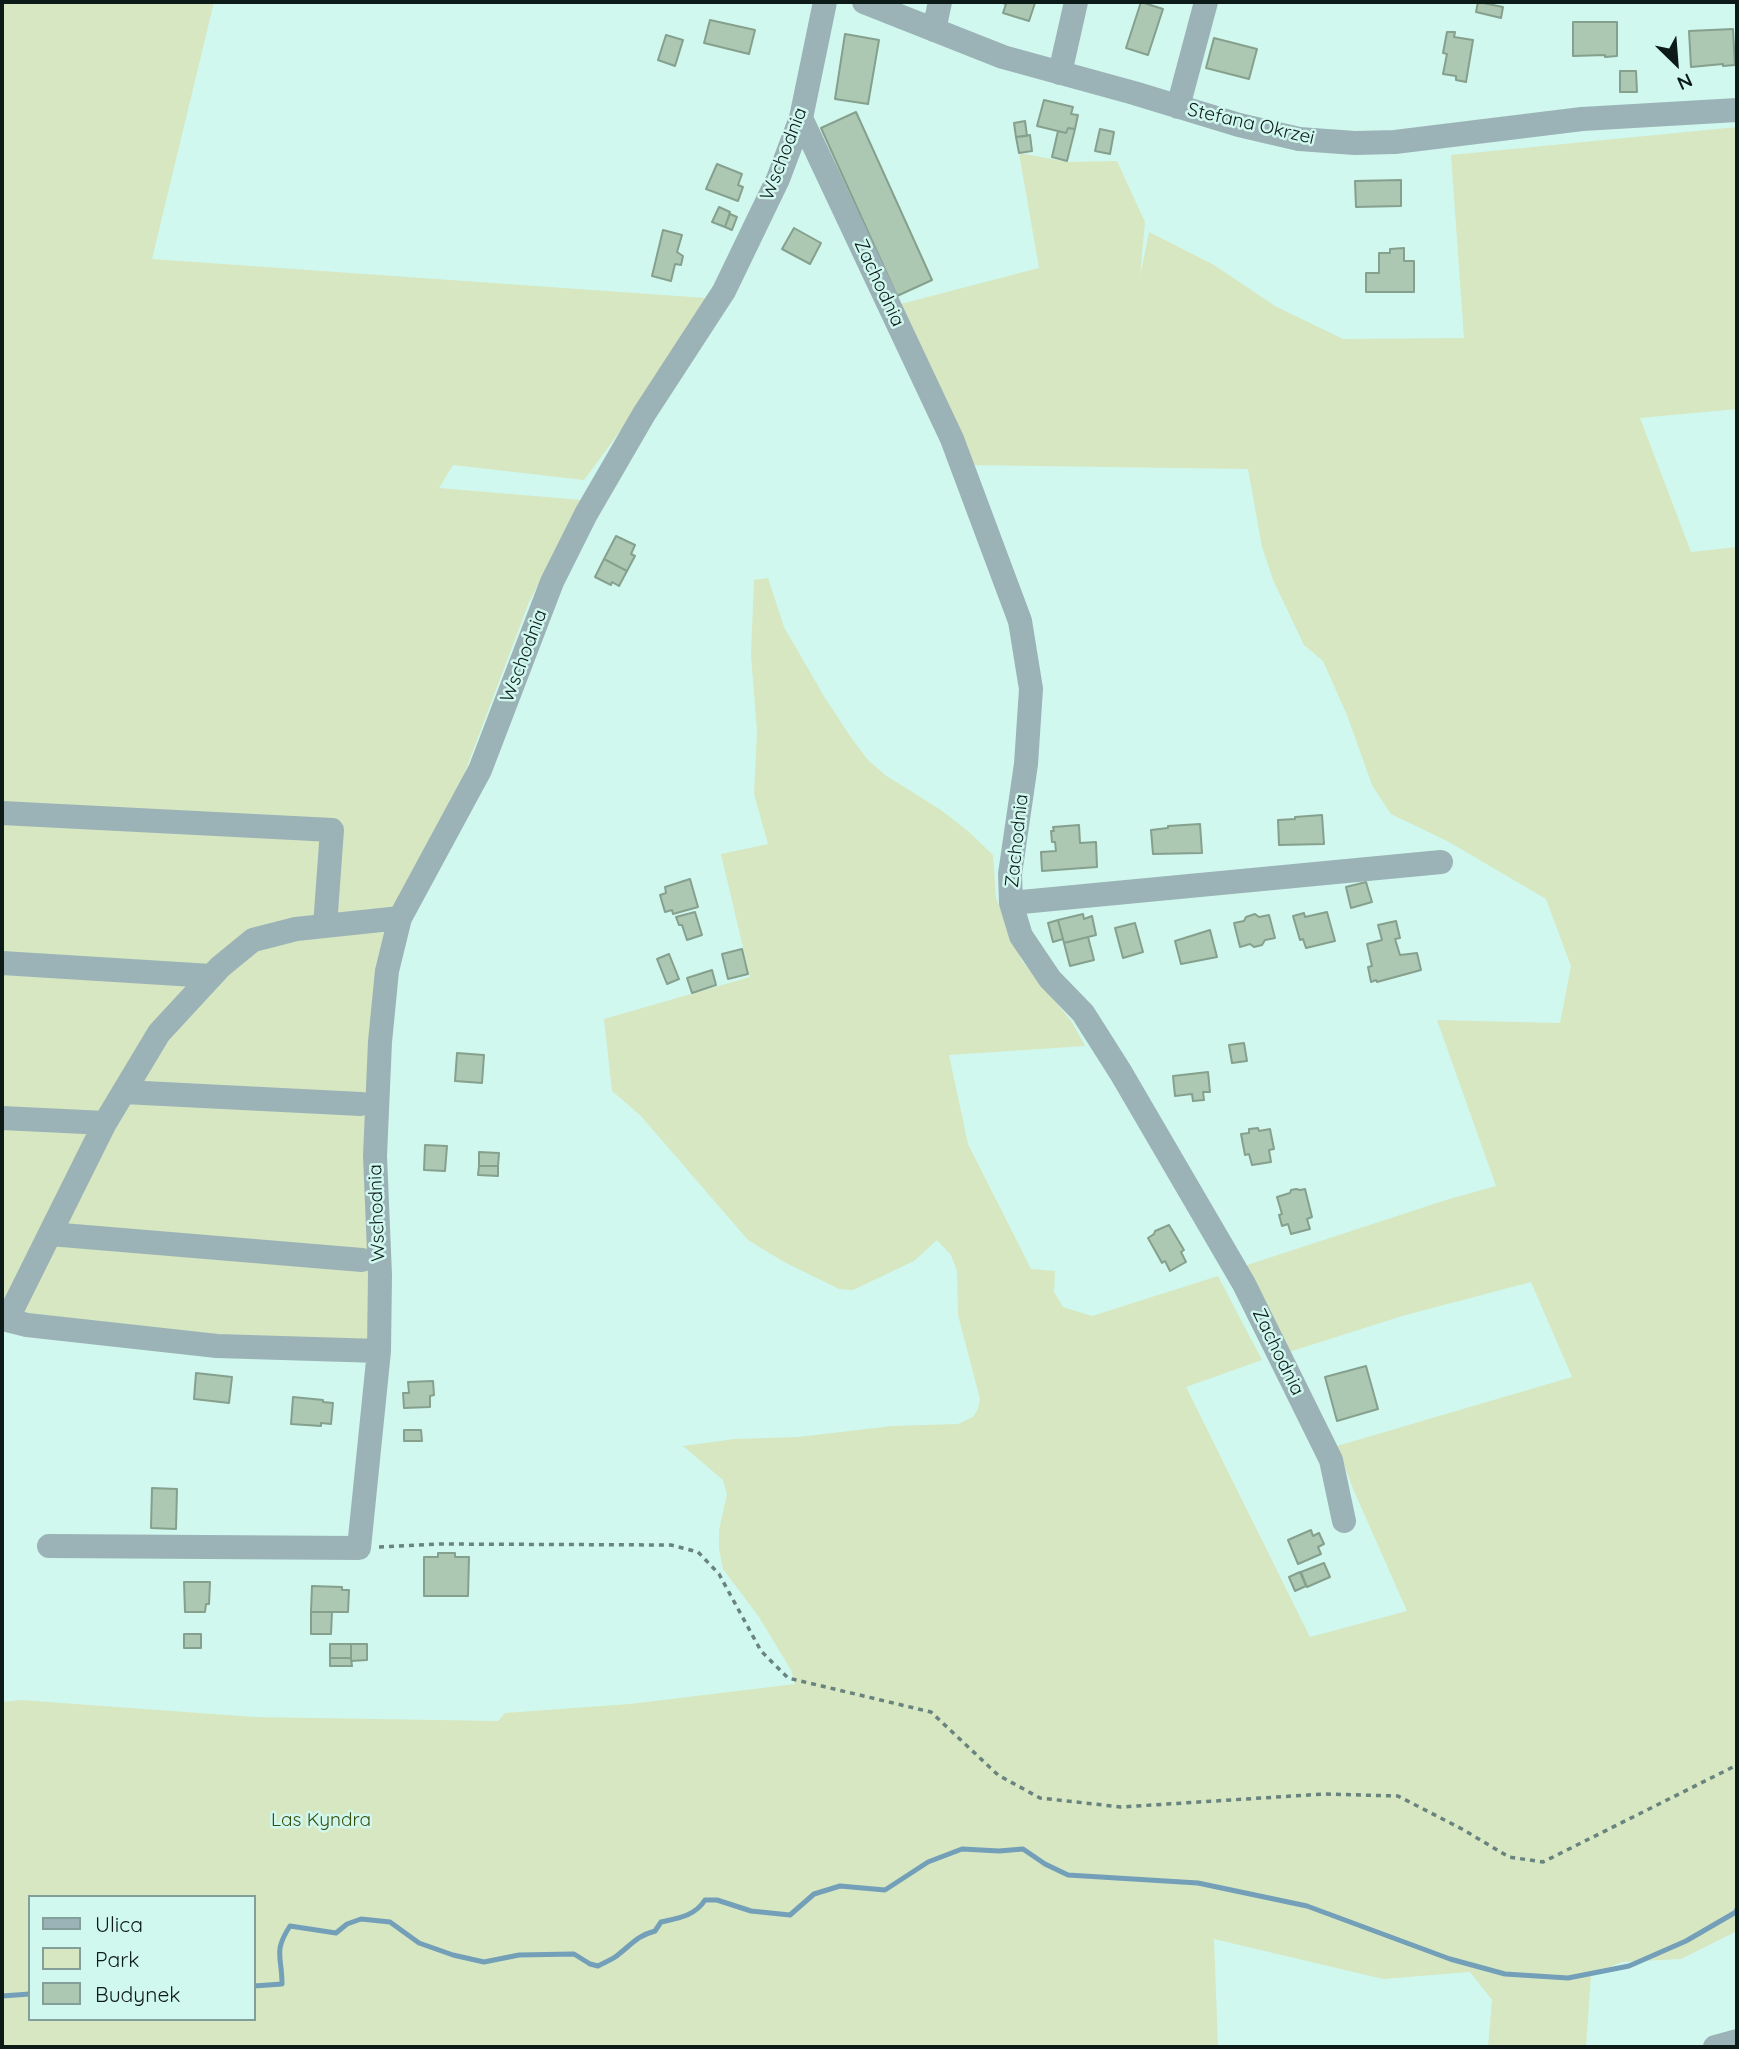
<!DOCTYPE html>
<html>
<head>
<meta charset="utf-8">
<style>
	body { margin:0 }
	#map { position:relative; width:1739px; height:2049px; overflow:hidden; background:#d1f8ef; font-family:Quicksand,sans-serif }
	canvas { display:block }
	.frame { position:absolute; inset:0; border:4px solid #0c1a18; pointer-events:none }
	.legend { position:absolute; left:28px; top:1895px; width:228px; height:126px; box-sizing:border-box; background:#d1f8ef; border:2px solid #829f99; margin:0; padding:9px 12px; list-style:none; font-size:21px; color:#0c1a18 }
	.legend li { display:flex; align-items:center; gap:14px; height:35px }
	.legend b { width:35px; border:2px solid #829f99 }
	.north { position:absolute; left:1641px; top:28px; width:70px; height:70px; -webkit-text-stroke:5px #d1f8ef; paint-order:stroke; rotate:155deg; font-size:19px; font-weight:700; line-height:28px; text-align:center; color:#0c1a18 }
	.north::after { content:''; display:block; margin:auto; width:24px; height:32px; background:#0c1a18; clip-path:polygon(50% 0,100% 100%,50% 72%,0 100%) }
</style>
</head>
<body>
<div id="map">
<canvas width="1739" height="2049"></canvas>
<div class="frame"></div>
<ul class="legend">
<li><b style="height:9px;background:#9bb3b7"></b>Ulica</li>
<li><b style="height:19px;background:#d6e7c1"></b>Park</li>
<li><b style="height:19px;background:#acc8b3"></b>Budynek</li>
</ul>
<div class="north">N</div>
</div>
<script>
const ctx = document.querySelector('canvas').getContext('2d');
ctx.lineJoin = 'round';
function fillPath(path, color) {
  ctx.fillStyle = color;
  ctx.fill(path, 'evenodd');
}
function strokePath(path, color, width, dash) {
  ctx.strokeStyle = color;
  ctx.lineWidth = width;
  ctx.lineCap = dash ? 'butt' : 'round';
  ctx.setLineDash(dash || []);
  ctx.stroke(path);
}
function drawText(font, color, halo, rows, align = 'center') {
  ctx.font = font + ' Quicksand,sans-serif';
  ctx.lineWidth = 5;
  ctx.setLineDash([]);
  ctx.textBaseline = 'middle';
  ctx.strokeStyle = halo;
  ctx.fillStyle = color;
  for (const [text, x, y, turn = 0] of rows) {
    ctx.save();
    ctx.translate(x, y);
    ctx.rotate((+turn || 0) * Math.PI / 180);
    ctx.textAlign = isNaN(turn) ? turn : align;
    if (halo) ctx.strokeText(text, 0, 0);
    ctx.fillText(text, 0, 0);
    ctx.restore();
  }
}
fillPath(new Path2D(`
	M2,2H214L152,259L706,298L644,399L584,480L453,465L439,488L582,500L529,602L448,817L390,937L373,1359L2,1322Z
	M1737,127V409L1640,418L1691,552L1737,547V1931L1681,1959L1622,1962L1591,1975L1586,2047H1488L1492,2000L1470,1972L1383,1979L1214,1939L1218,2047H2V1702L21,1700L254,1717L498,1721L505,1713L630,1704L795,1684L791,1670L759,1617L723,1569L719,1549V1530L727,1494L723,1480L683,1446L735,1439L798,1437L892,1426L958,1424L973,1417L978,1409L980,1399L958,1315L957,1271L951,1255L937,1240L914,1261L853,1290L839,1289L784,1262L748,1240L640,1115L612,1091L604,1019L750,977L721,854L768,844L754,794L757,732L751,655L754,580L768,578L784,627L825,698L852,739L868,760L885,775L941,810L969,832L993,855L996,898L1022,961L1072,1022L1085,1046L949,1055L968,1144L1031,1269L1055,1271L1054,1292L1063,1307L1092,1316L1218,1276L1262,1360L1186,1387L1310,1637L1407,1611L1354,1491L1337,1446L1572,1377L1531,1282L1402,1316L1286,1353L1238,1268L1446,1200L1496,1186L1437,1020L1560,1023L1571,966L1546,899L1449,842L1391,814L1372,785L1347,715L1323,661L1304,645L1273,580L1262,547L1248,469L967,465L897,305L1039,268L1019,153L1068,162L1117,161L1145,222L1140,277L1149,232L1214,265L1275,306L1343,339L1464,338L1451,155ZM30,1897H254V2019H30Z`), '#d6e7c1');
strokePath(new Path2D(`
	M254,1986L282,1984C282,1956 273,1952 290,1926L336,1933L347,1924L361,1919L390,1922L419,1943L453,1955L484,1962L519,1955L574,1954L590,1964L598,1966C605,1962 614,1959 619,1954C633,1943 637,1936 655,1931L661,1922C678,1918 695,1916 705,1900H717L751,1911L790,1915L814,1894L840,1886L885,1890L928,1862L962,1849L999,1851L1023,1849L1045,1864L1068,1875L1198,1883L1307,1906L1450,1959L1505,1974L1568,1978L1629,1966L1686,1941L1736,1912L1737,1909
	M2,1996L30,1994`), '#749fb9', 5);
const building = new Path2D(`
	M999,2H1032L1035,3L1029,21L1003,13L1006,4Z
	M1141,2L1163,9L1148,55L1126,48Z
	M1478,2L1503,7L1501,18L1476,12Z
	M710,20L755,30L749,54L704,43Z
	M1573,22H1617V56L1605,57V55L1573,56Z
	M1733,29L1735,65L1723,66V64L1691,67L1689,31Z
	M1447,32H1455L1454,37L1473,40L1466,82L1456,80V76L1443,74L1447,54L1443,53Z
	M845,34L879,40L868,104L835,99Z
	M666,35L683,40L675,66L658,60Z
	M1214,38L1257,49L1249,79L1206,68Z
	M1620,71H1636L1637,92H1620Z
	M1044,100L1073,107L1071,114L1078,115L1075,129L1068,128L1066,133L1037,126Z
	M856,112L932,280L897,296L821,128Z
	M1025,121L1027,136L1016,137L1014,123Z
	M1068,128L1075,129L1067,161L1052,157L1058,131L1066,133Z
	M1100,129L1114,132L1110,154L1095,151Z
	M1030,135L1032,151L1019,153L1016,137Z
	M717,164L742,174L738,185L743,187L738,201L706,189Z
	M1401,180V206L1356,207L1355,181Z
	M719,207L730,212L725,227L712,222Z
	M730,214L737,217L732,230L725,227Z
	M794,228L821,243L810,264L782,249Z
	M663,230L682,235L677,252L683,256L681,265L675,264L671,281L652,276Z
	M1404,248V261H1414V292H1366V273H1379V253H1390V249Z
	M616,536L635,545L631,554L635,556L627,571L604,559Z
	M604,559L627,571L619,586L612,582L611,585L595,577Z
	M1322,815L1324,844L1279,845L1278,820L1295,819V817Z
	M1200,824L1202,853L1153,854L1151,830L1168,828V826Z
	M1079,825L1080,843L1096,842L1097,867L1042,871L1041,852L1056,851L1055,842H1052L1051,831H1054L1053,827Z
	M690,879L698,907L673,914L672,910L665,912L660,895L666,893L665,887Z
	M1366,882L1372,902L1351,908L1346,887Z
	M695,912L702,935L687,940L682,925H679L676,917Z
	M1327,912L1335,941L1306,948L1303,939L1300,940L1293,916L1304,913L1305,917Z
	M1083,914L1084,919L1092,916L1096,935L1064,943L1058,920Z
	M1255,914L1259,917L1269,915L1275,938L1265,940L1262,945L1254,947L1250,944L1240,947L1234,923L1244,921L1246,917Z
	M1058,920L1063,939L1053,942L1048,923Z
	M1396,921L1400,938L1395,939L1400,955L1417,953L1421,970L1377,982L1376,980L1371,982L1368,967L1372,966L1367,944L1382,940L1378,925Z
	M1135,923L1143,952L1123,958L1115,928Z
	M1210,930L1217,957L1181,964L1175,941Z
	M1088,937L1094,960L1070,966L1064,943Z
	M742,949L748,974L728,979L722,954Z
	M669,954L679,979L667,984L657,959Z
	M712,970L716,985L692,993L687,978Z
	M1244,1043L1247,1061L1232,1063L1229,1045Z
	M457,1053L484,1055L482,1083L455,1081Z
	M1208,1072L1210,1092H1203L1204,1100L1193,1101L1192,1094L1175,1096L1173,1076Z
	M1258,1128L1259,1131L1270,1129L1274,1149L1269,1150L1271,1162L1252,1165L1249,1154L1245,1155L1241,1134L1249,1133V1129Z
	M425,1145L447,1146L445,1171L424,1170Z
	M479,1152L499,1153L498,1166H479Z
	M479,1166H498V1176L478,1175Z
	M1296,1189L1300,1190L1305,1189L1312,1217L1307,1219L1310,1229L1291,1234L1288,1224L1282,1226L1279,1215L1282,1214L1277,1197L1290,1193L1291,1190Z
	M1169,1225L1184,1250L1181,1252L1186,1262L1170,1271L1165,1261L1162,1263L1148,1238L1154,1234L1155,1231Z
	M1366,1366L1378,1409L1337,1421L1325,1377Z
	M196,1373L232,1377L229,1403L194,1399Z
	M433,1381L434,1395L430,1396V1407L404,1408L403,1393H409L408,1382Z
	M293,1397L323,1400V1402L333,1403L331,1424L321,1423V1426L291,1424Z
	M404,1430H421L422,1441H404Z
	M152,1488L177,1489L176,1529L151,1528Z
	M1311,1530L1313,1536L1319,1533L1324,1544L1318,1547L1321,1554L1298,1564L1288,1540Z
	M438,1553H455V1557H469L468,1596H424V1557H438Z
	M1324,1563L1330,1577L1307,1587L1301,1572Z
	M1300,1572L1306,1586L1295,1591L1289,1577Z
	M184,1582H210L209,1604H206L205,1612H185Z
	M312,1586L342,1587V1590H349L348,1612H311Z
	M311,1612H332L331,1634H311Z
	M184,1634H201V1648H184Z
	M330,1644H351V1658H330Z
	M351,1644H367V1660L351,1661Z
	M330,1658H351L352,1666H330Z`);
fillPath(building, '#acc8b3');
strokePath(building, '#85a08d', 2);
strokePath(new Path2D(`
	M379,1547L439,1544L671,1545L698,1552L719,1574L761,1651L788,1678L931,1712L998,1775L1040,1798L1121,1807L1324,1794L1398,1796L1462,1829L1509,1857L1543,1862L1737,1765`), '#69837e', 3.5, [5, 5]);
strokePath(new Path2D(`
	M864,2L1003,57L1134,93L1239,125L1299,139L1355,143L1395,142L1582,119L1737,110
	M934,30L940,2
	M1060,73L1076,2
	M1178,107L1206,2
	M801,118L952,439L1020,621L1031,689L1026,764L1010,874L1011,903L1021,936L1050,979L1083,1013L1121,1073L1244,1284L1331,1460L1344,1521
	M2,813L332,830L325,926
	M1011,903L1441,862
	M2,963L211,976
	M124,1092L361,1104
	M2,1118L105,1123L7,1320
	M105,1123L159,1033L220,967L253,940L296,929L400,918
	M50,1234L362,1260
	M2,1319L27,1325L217,1346L379,1351
	M49,1546L359,1548L379,1351L380,1275L375,1156L380,1042L387,971L400,918L480,770L552,582L586,514L644,414L724,291L778,179L801,118L825,2
	M1715,2047L1737,2041`), '#9bb3b7', 24);
drawText('19px', '#0c1a18', '#d1f8ef', [
	["Stefana Okrzei",1251,124,13],
	["Wschodnia",784,154,-69],
	["Zachodnia",879,283,65],
	["Wschodnia",524,656,-69],
	["Zachodnia",1017,841,-84],
	["Wschodnia",377,1213,-92],
	["Zachodnia",1278,1352,64]
]);
drawText('19px', '#384e0e', '#d1f8ef', [
	["Las Kyndra",321,1820]
]);
</script>
</body>
</html>
